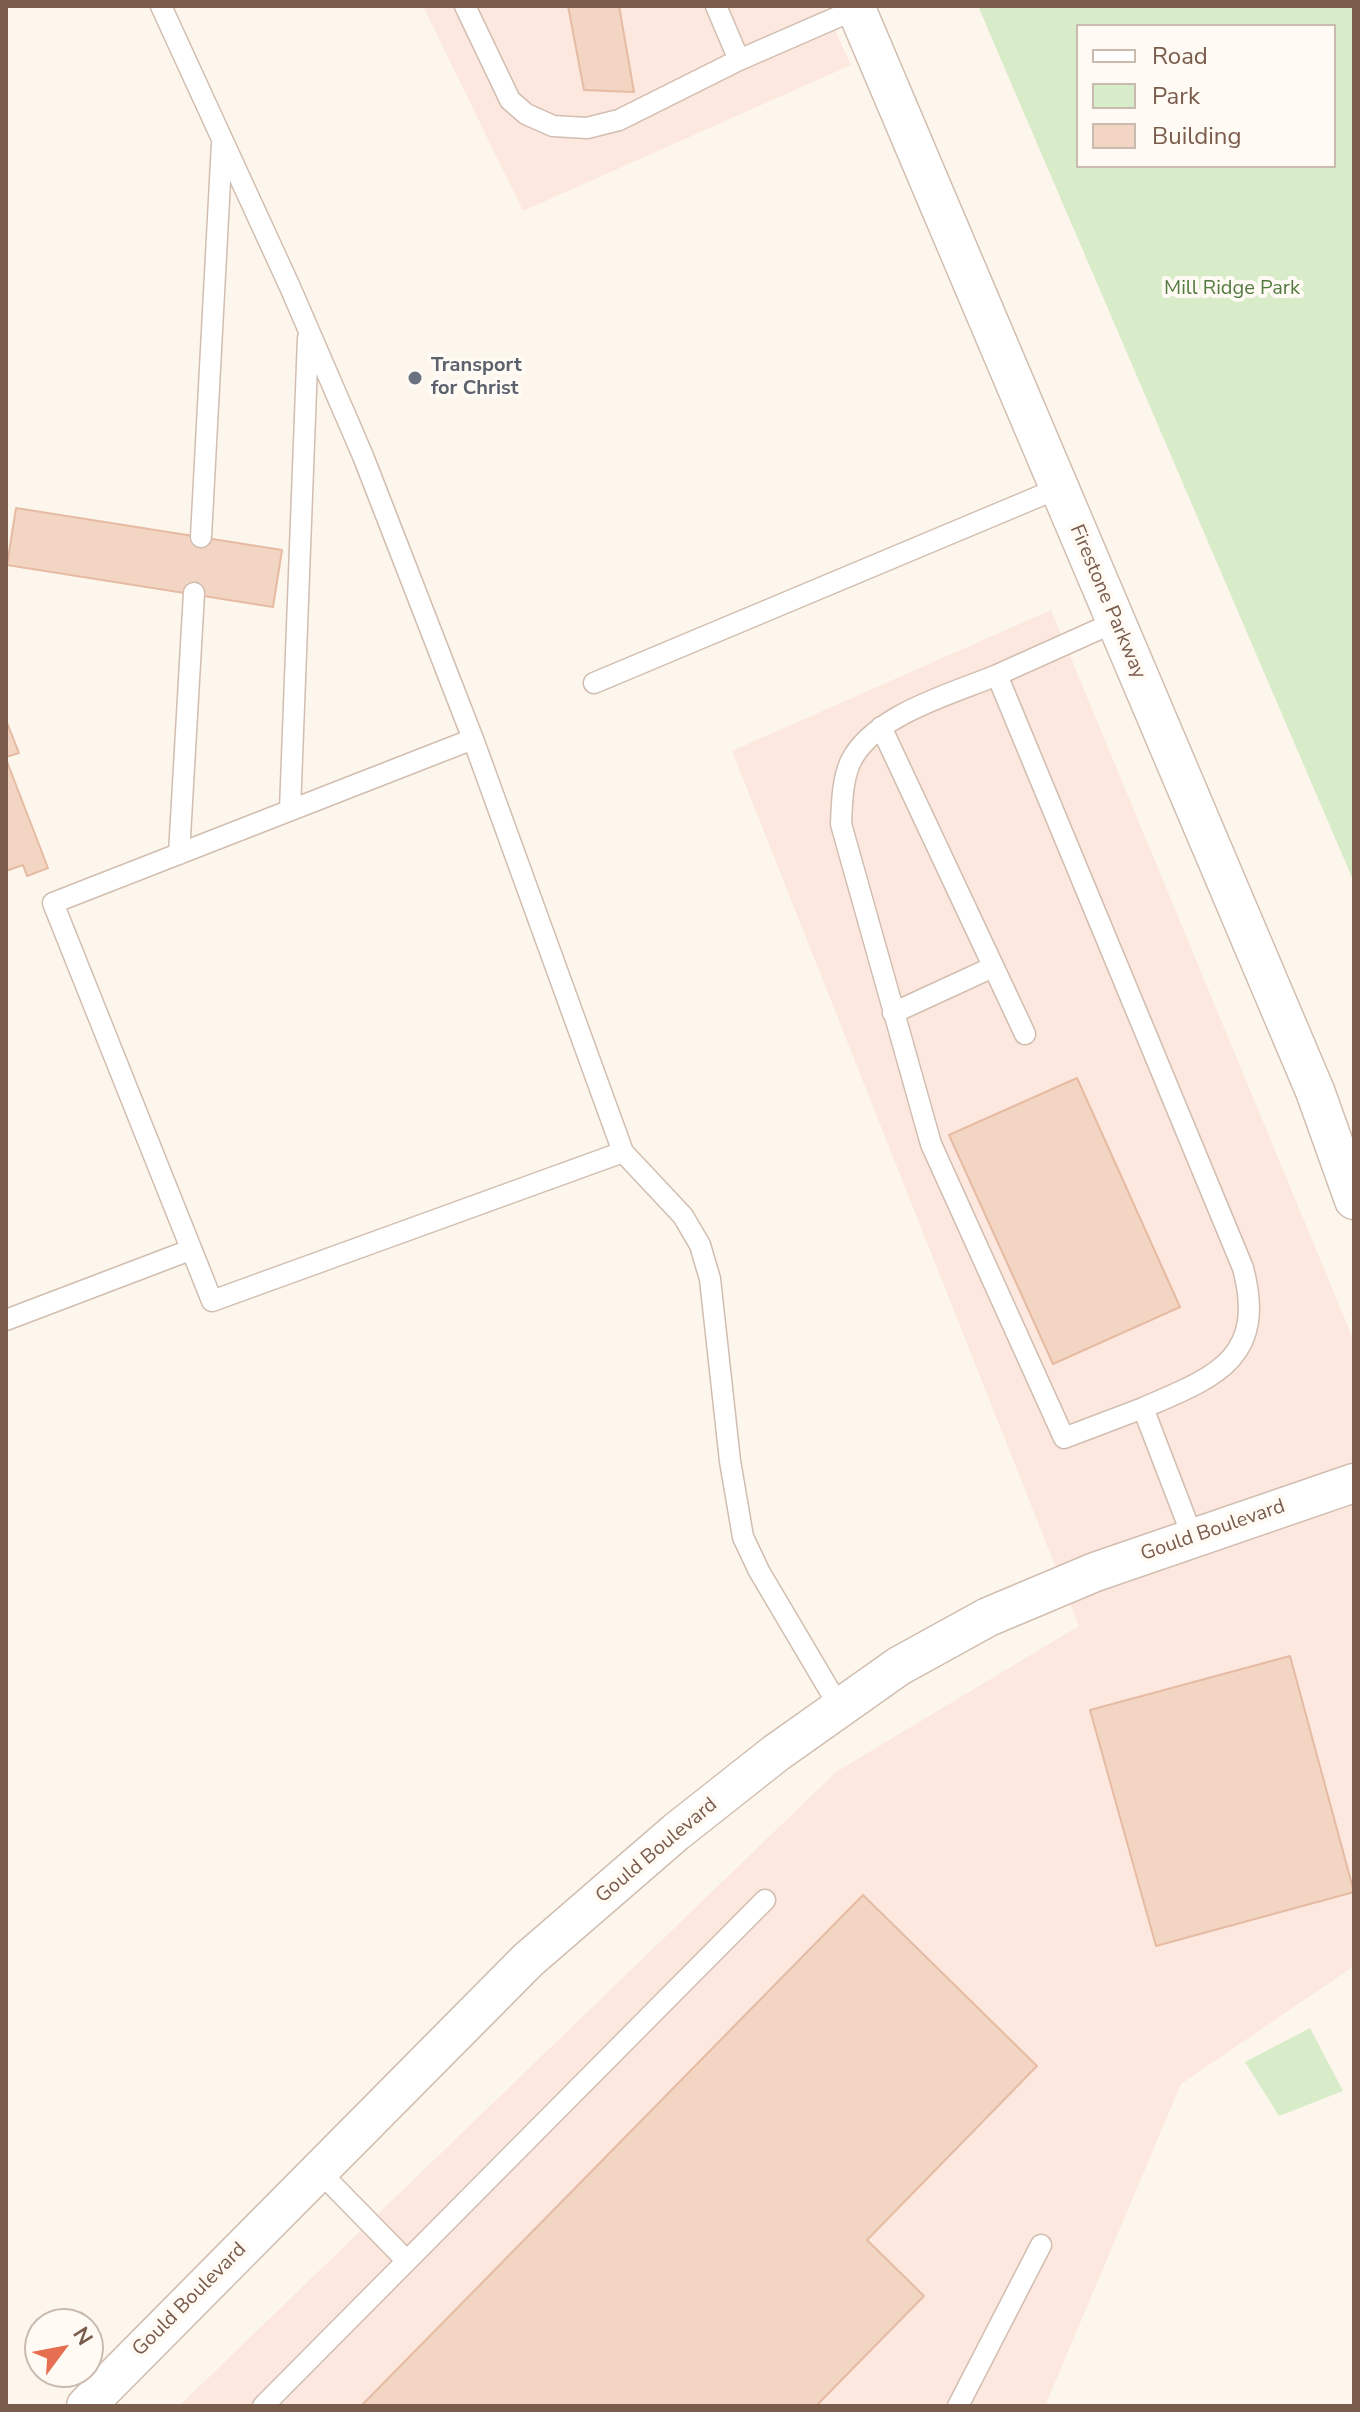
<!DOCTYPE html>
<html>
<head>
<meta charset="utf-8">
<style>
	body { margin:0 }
	#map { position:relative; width:1360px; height:2412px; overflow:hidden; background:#fdf6ec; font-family:"Nunito Sans",sans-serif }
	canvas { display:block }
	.frame { position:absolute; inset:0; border:8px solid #7a5c4d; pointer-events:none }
	.legend { position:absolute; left:1076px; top:24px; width:260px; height:144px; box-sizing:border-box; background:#fffaf3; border:2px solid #cabbb1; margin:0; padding:10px 14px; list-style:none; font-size:24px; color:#7a5c4d }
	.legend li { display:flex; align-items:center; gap:16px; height:40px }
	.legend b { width:40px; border:2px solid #cabbb1 }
	.north { position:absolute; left:24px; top:2308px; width:80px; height:80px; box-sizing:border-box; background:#fffaf3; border:2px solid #cabbb1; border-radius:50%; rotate:58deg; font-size:22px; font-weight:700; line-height:32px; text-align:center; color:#7a5c4d }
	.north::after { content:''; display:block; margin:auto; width:28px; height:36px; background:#e76f51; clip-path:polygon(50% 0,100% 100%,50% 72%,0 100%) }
</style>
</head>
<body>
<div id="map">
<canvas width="1360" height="2412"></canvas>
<div class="frame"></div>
<ul class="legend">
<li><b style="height:10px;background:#fff"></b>Road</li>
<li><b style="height:22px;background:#d8ecc9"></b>Park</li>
<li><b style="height:22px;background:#f3d5c3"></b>Building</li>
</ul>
<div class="north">N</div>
</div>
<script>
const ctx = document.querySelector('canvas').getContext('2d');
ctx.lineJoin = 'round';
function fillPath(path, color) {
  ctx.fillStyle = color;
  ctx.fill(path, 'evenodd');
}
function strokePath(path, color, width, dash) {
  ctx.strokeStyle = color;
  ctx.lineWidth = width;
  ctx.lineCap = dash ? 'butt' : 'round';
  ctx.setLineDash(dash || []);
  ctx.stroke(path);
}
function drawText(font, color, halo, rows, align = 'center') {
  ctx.font = font + ' "Nunito Sans",sans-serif';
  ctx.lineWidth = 8;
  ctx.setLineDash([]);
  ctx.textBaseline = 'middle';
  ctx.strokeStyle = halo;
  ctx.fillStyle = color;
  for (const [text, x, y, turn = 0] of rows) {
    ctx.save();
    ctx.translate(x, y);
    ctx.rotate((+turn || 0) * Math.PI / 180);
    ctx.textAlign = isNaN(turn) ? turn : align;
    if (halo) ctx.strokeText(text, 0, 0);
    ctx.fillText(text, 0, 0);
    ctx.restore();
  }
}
fillPath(new Path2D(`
	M423,6H824L851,65L523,211Z
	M1051,610L1354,1341V1966L1181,2084L1045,2406H179L836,1772L1079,1626L732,751Z`), '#fde8e0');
fillPath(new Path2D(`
	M978,6H1354V882ZM1078,26H1334V166H1078Z
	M1310,2028L1343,2091L1279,2116L1245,2062Z`), '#d8ecc9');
const building = new Path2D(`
	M568,6H619L634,92L584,90Z
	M16,508L282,550L273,607L7,565Z
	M6,720L19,753L6,757Z
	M6,759L48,868L27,876L23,865L6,871Z
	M1077,1078L1180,1307L1053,1364L949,1135Z
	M1290,1656L1354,1892L1156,1946L1090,1710Z
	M863,1895L1037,2066L867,2240L924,2296L816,2406H361Z`);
fillPath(building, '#f3d5c3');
strokePath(building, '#e6bba3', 2);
const lane = new Path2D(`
	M161,6L290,287L363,456L473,739L623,1152L683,1216L700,1245L710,1279L730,1461L743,1537L759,1571L840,1708
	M465,6L510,100L526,114L553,126L587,128L619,120L739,60L856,9
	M716,6L739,60
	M201,537L222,143
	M1115,622L997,675L1243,1268C1267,1359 1215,1377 1143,1408L1193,1538
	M997,675C952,694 872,715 850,763C842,782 842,804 841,824L931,1144L1064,1438L1143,1408
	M594,683L1059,488
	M881,727L1025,1034
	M473,739L53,903L212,1301L623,1152
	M290,810L308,338
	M179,854L194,593
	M893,1013L993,967
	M6,1320L190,1250
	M318,2170L406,2260
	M263,2406L765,1900
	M958,2406L1041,2245`);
const street = new Path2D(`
	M855,6L1315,1091L1354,1200
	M86,2406L528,1960L676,1832L776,1753L899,1666L988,1617L1095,1572L1354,1483`);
strokePath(lane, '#d1beb0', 23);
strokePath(street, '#d1beb0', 41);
strokePath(lane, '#fff', 20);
strokePath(street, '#fff', 38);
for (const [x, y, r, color] of [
	[415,378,8,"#6b7280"]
]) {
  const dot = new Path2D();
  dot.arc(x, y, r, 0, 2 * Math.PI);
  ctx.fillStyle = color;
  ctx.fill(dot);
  strokePath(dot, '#fffaf3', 3);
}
drawText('20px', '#537a41', '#fffaf3', [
	["Mill Ridge Park",1232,289]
]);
drawText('bold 20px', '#5b616d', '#fffaf3', [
	["Transport",431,366],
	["for Christ",431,389]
], 'left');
drawText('20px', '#7a5c4d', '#fffaf3', [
	["Firestone Parkway",1107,602,67],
	["Gould Boulevard",1213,1531,-19],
	["Gould Boulevard",657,1851,-40],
	["Gould Boulevard",190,2300,-45]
]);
</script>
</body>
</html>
